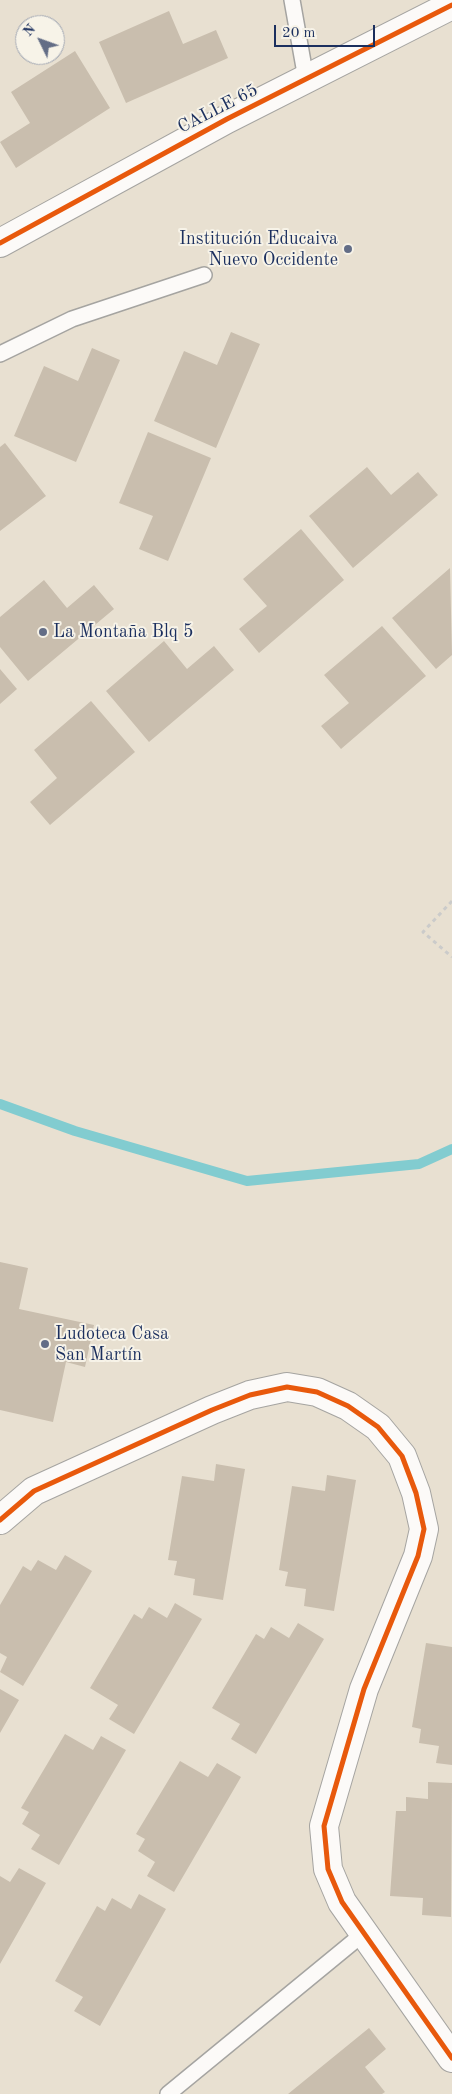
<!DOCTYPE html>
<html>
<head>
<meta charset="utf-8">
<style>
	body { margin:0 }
	#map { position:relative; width:452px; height:2094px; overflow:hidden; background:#e8e0d1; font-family:"Old Standard TT",serif }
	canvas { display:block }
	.north { position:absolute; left:15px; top:15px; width:50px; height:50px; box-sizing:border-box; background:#f7f3e8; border:1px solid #9fa5b1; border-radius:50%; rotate:312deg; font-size:14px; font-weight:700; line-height:20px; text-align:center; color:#1b2f5e }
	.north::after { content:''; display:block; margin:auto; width:18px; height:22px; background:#636d86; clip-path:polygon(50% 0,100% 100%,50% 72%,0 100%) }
	.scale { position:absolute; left:274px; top:25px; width:101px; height:22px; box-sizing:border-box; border:2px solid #1b2f5e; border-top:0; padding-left:6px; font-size:15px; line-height:18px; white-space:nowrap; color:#1b2f5e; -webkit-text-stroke:4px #f7f3e8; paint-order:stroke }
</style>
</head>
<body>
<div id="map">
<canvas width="452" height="2094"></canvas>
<div class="north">N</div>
<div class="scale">20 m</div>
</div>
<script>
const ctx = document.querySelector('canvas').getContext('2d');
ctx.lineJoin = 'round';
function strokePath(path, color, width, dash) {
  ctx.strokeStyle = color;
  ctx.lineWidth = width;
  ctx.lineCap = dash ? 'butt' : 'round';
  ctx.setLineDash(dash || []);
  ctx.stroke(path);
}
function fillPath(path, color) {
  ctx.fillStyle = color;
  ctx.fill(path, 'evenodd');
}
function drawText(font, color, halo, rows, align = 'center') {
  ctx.font = font + ' "Old Standard TT",serif';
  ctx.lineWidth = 4;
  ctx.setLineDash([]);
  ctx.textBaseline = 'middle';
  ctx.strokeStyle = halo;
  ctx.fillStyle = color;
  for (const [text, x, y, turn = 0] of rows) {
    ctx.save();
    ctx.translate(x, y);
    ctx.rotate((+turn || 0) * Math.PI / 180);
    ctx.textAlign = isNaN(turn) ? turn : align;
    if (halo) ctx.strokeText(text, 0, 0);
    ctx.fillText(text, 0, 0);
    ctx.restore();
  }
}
strokePath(new Path2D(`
	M0,1104L75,1131L247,1181L419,1164L452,1149`), '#82ccd0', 10);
fillPath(new Path2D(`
	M169,11L183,44L216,30L228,58L126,103L99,42Z
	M75,51L110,108L16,168L0,142L30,123L11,92Z
	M231,332L260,344L216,448L154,421L184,351L217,365Z
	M92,348L120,360L76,462L14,436L44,366L78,381Z
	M148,432L211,458L168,561L139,549L153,516L119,503Z
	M5,443L46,496L0,531V447Z
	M367,467L391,495L418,472L438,495L353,568L309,516Z
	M301,529L344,580L259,653L239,629L267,606L243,579Z
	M450,568L452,655L436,669L392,618Z
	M44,580L67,608L94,585L114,609L28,681L0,647V617Z
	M382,626L426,676L341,749L321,726L349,703L324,675Z
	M164,641L187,669L214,646L234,670L149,742L106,691Z
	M0,669L17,689L0,704Z
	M91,701L135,752L50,825L30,802L57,778L34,750Z
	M0,1262L28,1268L19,1309L94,1325L85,1367L66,1362L53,1422L0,1410Z
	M216,1464L245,1469L223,1600L193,1595L195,1579L174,1575L177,1561L168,1560L182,1476L214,1481Z
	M327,1475L356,1480L334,1611L304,1606L306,1589L285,1586L288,1572L279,1570L292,1486L325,1491Z
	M65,1555L92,1571L23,1686L0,1672L7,1657L0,1653V1605L23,1566L31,1571L38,1560L56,1570Z
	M175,1603L202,1619L134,1734L109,1719L118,1705L90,1688L134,1614L142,1619L149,1607L167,1618Z
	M298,1623L324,1639L256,1754L231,1739L240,1724L212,1708L256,1634L264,1639L271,1627L289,1638Z
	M426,1643L452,1647V1765L436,1763L439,1746L419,1743L421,1729L412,1727Z
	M0,1689L19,1700L0,1733Z
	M65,1734L93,1750L101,1736L126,1750L59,1865L31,1849L40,1835L22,1824L29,1812L21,1808Z
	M180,1761L208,1777L217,1763L241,1777L174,1892L147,1876L155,1862L138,1851L145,1839L136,1834Z
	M428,1782L452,1783L451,1917L422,1915L423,1898L390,1896L396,1811H406V1797L428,1799Z
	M19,1868L46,1883L0,1964V1876L10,1882Z
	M139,1894L166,1909L100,2026L74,2011L83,1997L55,1981L97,1906L105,1911L112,1898L131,1909Z
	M369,2028L386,2049L365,2067L385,2092L382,2094H288Z`), '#c9beae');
const service = new Path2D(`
	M292,0L306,79
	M0,354L72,319L204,275
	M168,2094L364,1933`);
const minor = new Path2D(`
	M0,243L227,119L452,5
	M0,1520L34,1491L212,1410L250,1395L287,1387L317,1392L348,1406L378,1427L402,1456L416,1493L424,1529L418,1556L364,1689L324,1826L328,1869L342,1902L452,2058`);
strokePath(service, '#a5a4a1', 18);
strokePath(minor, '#a5a4a1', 30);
strokePath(new Path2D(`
	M452,901L423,932L452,957`), '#cbcbca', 3, [4, 4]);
strokePath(service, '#fcfaf8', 15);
strokePath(minor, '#fcfaf8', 28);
strokePath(new Path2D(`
	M0,243L227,119L452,5
	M0,1520L34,1491L212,1410L250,1395L287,1387L317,1392L348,1406L378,1427L402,1456L416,1493L424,1529L418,1556L364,1689L324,1826L328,1869L342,1902L452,2058`), '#e8590c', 5);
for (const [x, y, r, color] of [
	[348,249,5,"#636d86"],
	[43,632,5,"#636d86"],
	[45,1344,5,"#636d86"]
]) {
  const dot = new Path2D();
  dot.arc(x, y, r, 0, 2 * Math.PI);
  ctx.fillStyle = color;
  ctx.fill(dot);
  strokePath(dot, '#f7f3e8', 2);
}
drawText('18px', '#1b2f5e', '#f7f3e8', [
	["CALLE 65",218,109,-27]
]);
drawText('18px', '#1b2f5e', '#f7f3e8', [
	["Institución Educaiva",338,239,"right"],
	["Nuevo Occidente",338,260,"right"],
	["La Montaña Blq 5",53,632],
	["Ludoteca Casa",55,1334],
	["San Martín",55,1355]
], 'left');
</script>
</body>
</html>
